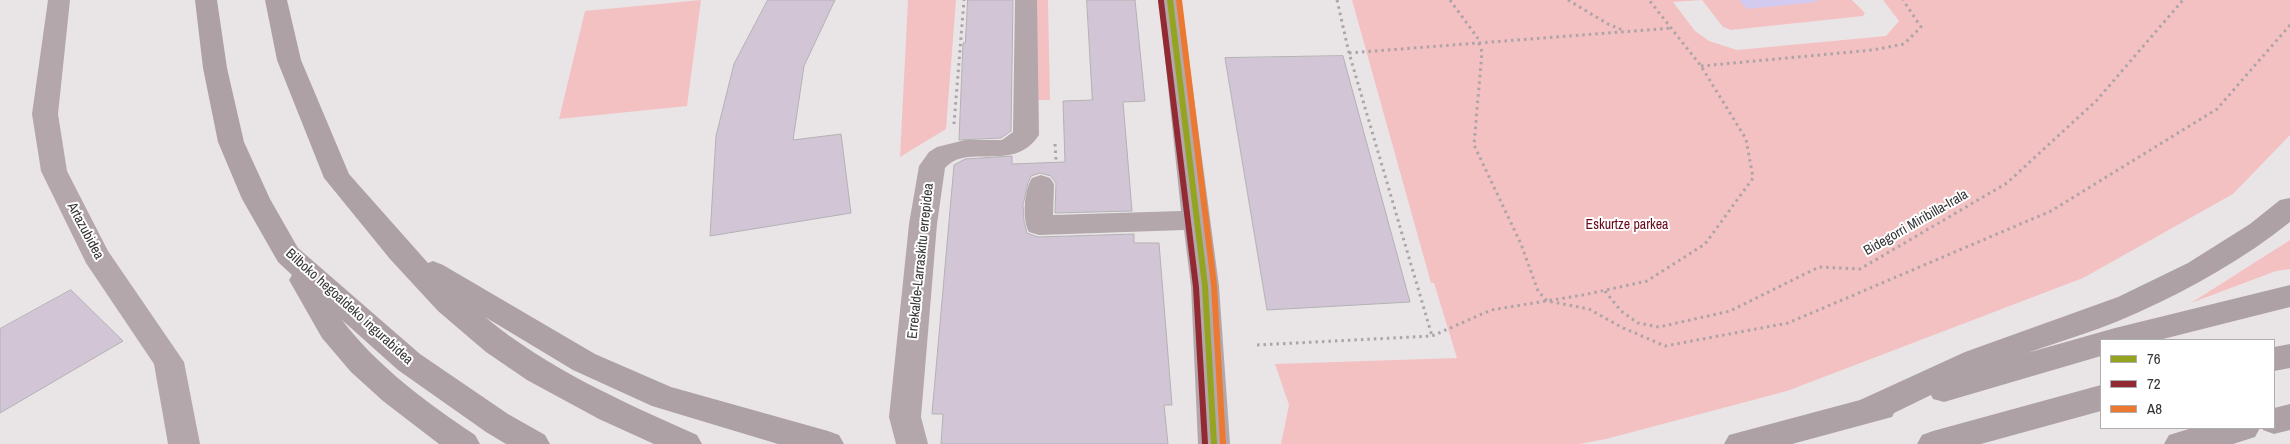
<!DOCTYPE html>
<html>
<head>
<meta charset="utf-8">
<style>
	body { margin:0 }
	#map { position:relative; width:2290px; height:444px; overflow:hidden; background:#e9e5e7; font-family:"Archivo Narrow",sans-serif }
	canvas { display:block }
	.legend { position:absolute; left:2100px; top:339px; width:175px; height:90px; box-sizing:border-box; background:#fff; border:1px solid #afaeaf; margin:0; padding:6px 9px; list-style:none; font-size:15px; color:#363436 }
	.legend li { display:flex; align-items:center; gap:10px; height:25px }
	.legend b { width:25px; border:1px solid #afaeaf }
</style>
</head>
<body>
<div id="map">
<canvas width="2290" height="444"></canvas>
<ul class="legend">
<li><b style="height:6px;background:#94a420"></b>76</li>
<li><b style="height:6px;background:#922a33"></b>72</li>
<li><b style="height:6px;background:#eb7932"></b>A8</li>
</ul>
</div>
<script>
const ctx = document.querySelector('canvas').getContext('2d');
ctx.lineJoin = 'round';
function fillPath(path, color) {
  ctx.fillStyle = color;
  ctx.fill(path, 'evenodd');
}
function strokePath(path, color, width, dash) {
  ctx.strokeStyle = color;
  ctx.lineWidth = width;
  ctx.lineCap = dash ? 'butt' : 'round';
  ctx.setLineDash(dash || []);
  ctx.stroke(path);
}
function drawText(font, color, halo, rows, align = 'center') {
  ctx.font = font + ' "Archivo Narrow",sans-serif';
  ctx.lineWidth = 4;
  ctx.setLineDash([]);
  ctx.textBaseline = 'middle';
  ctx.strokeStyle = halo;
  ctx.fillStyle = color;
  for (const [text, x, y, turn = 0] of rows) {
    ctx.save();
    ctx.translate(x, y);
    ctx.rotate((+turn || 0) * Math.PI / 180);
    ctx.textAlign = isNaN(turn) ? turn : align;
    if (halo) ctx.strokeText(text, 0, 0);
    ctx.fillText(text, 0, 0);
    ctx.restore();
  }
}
fillPath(new Path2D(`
	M701,0L687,106L559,119L585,11Z
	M908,0H956L946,129L900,157Z
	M1036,0H1048L1050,100H1033Z
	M1352,0H1852L1865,13L1863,16L1731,30L1723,27L1702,0L1673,2L1695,31L1709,41L1737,50L1886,36L1899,21L1883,0H2290V135L2233,194L2083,278L1787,391L1606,439L1579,444H1281L1289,405L1275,364L1457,358L1434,283H1431Z
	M2290,240V269L2276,271L2191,303Z`), '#f4c1c2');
fillPath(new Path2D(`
	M1739,0H1815L1817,2L1747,9Z`), '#d3caf0');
const building = new Path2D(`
	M768,0H835L804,66L793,140L841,134L851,213L710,236L716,136L734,64Z
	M968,0H1013L1011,131L1001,138L959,140L963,43H965Z
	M1087,0H1135L1145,101L1123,102L1132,211L1055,213L1056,183L1051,176L1040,173L1031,176L1028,183L1023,205L1024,221L1027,233L1038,237L1134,234V243H1159L1172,405H1164L1168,444H941L943,414H932L954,165L965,159L1012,156V164L1065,162L1063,101L1092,100Z
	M1343,56L1410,302L1267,310L1225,58Z
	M71,290L123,341L0,413V329Z`);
fillPath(building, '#d2c6d6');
strokePath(building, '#b3b1b3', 1);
strokePath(new Path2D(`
	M1337,0L1349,53L1432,336
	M1450,0L1477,37L1482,52L1474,145L1521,244L1538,291L1547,301L1589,309L1621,327L1665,346L1788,323L2051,211L2217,109L2290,25
	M1568,0L1608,24L1625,31
	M1349,53L1672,28
	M1701,66L1873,50L1904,44L1921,27L1903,0
	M954,124L964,0
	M1055,144L1056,160
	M1605,291L1621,311L1638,323L1659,327L1730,311L1819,267L1860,269L2007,183L2097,100L2183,0
	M1257,345L1432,336L1491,310L1583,295L1647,281L1705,244L1753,178L1746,139L1701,66L1649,0`), '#ada4a7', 3, [2.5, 4]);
fillPath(new Path2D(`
	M48,0H70L58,114L67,171L108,251L184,362L200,444H168L154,364L86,263L41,171L32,114Z
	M1015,0H1037L1039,135C1014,174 966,142 945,168L937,224L921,417L928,444H896L889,417L909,224L919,166L929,152L937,147L965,140H1002L1013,132Z
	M1159,0H1181L1219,286L1230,444H1198L1191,286L1184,230L1039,235L1029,232C1022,220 1024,190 1032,178L1041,175L1050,178L1054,184L1053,215L1181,211Z`), '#b3a7ab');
fillPath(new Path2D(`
	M195,0H217L227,68L244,142L270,199L298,248L420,354L508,414L545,435L550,444H506L486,432L398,370L342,320C378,367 426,402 475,435L480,444H439L383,401L351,372L322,338L289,280L292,275L278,262L242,199L218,142L203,68Z
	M265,0H287L301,60L349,174L428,263L433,261L443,265L595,354L671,387L828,431L839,435L844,444H778L652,406L573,370L485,317C548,369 623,402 697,435L702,444H654L599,419L527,380L486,352L438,311L390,259L324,178L277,60Z
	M2290,198V222C2245,258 2192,288 2139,312C2103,329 2064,340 2027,353L2115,328L2290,285V307L2159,340H2101V356L1944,402L1933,399L1931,395L1894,413L1892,417L1792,444H1724L1729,435L1860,400L1965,352L2118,297L2188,263L2250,224L2280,200Z
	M2290,344V368L2274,371V347Z
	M2101,385V411L1981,444H1917L1922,435L1933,431Z
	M2290,404V430L2274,434L2263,430L2262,428H2274V408Z
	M2192,428H2260L2255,437L2233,444H2164L2169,435Z`), '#aea1a6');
strokePath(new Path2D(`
	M1170,0L1205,286L1214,444`), '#94a420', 6);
strokePath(new Path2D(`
	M1161,1L1196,287L1205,444`), '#922a33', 6);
strokePath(new Path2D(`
	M1179,0L1214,285L1223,444`), '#eb7932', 6);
drawText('14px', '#363436', '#fff', [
	["Bidegorri Miribilla-Irala",1916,223,-30],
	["Artazubidea",85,231,62],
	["Errekalde-Larraskitu errepidea",921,261,-84],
	["Bilboko hegoaldeko ingurabidea",349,307,42]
]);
drawText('14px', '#66081a', '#fff', [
	["Eskurtze parkea",1627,225]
]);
</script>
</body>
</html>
